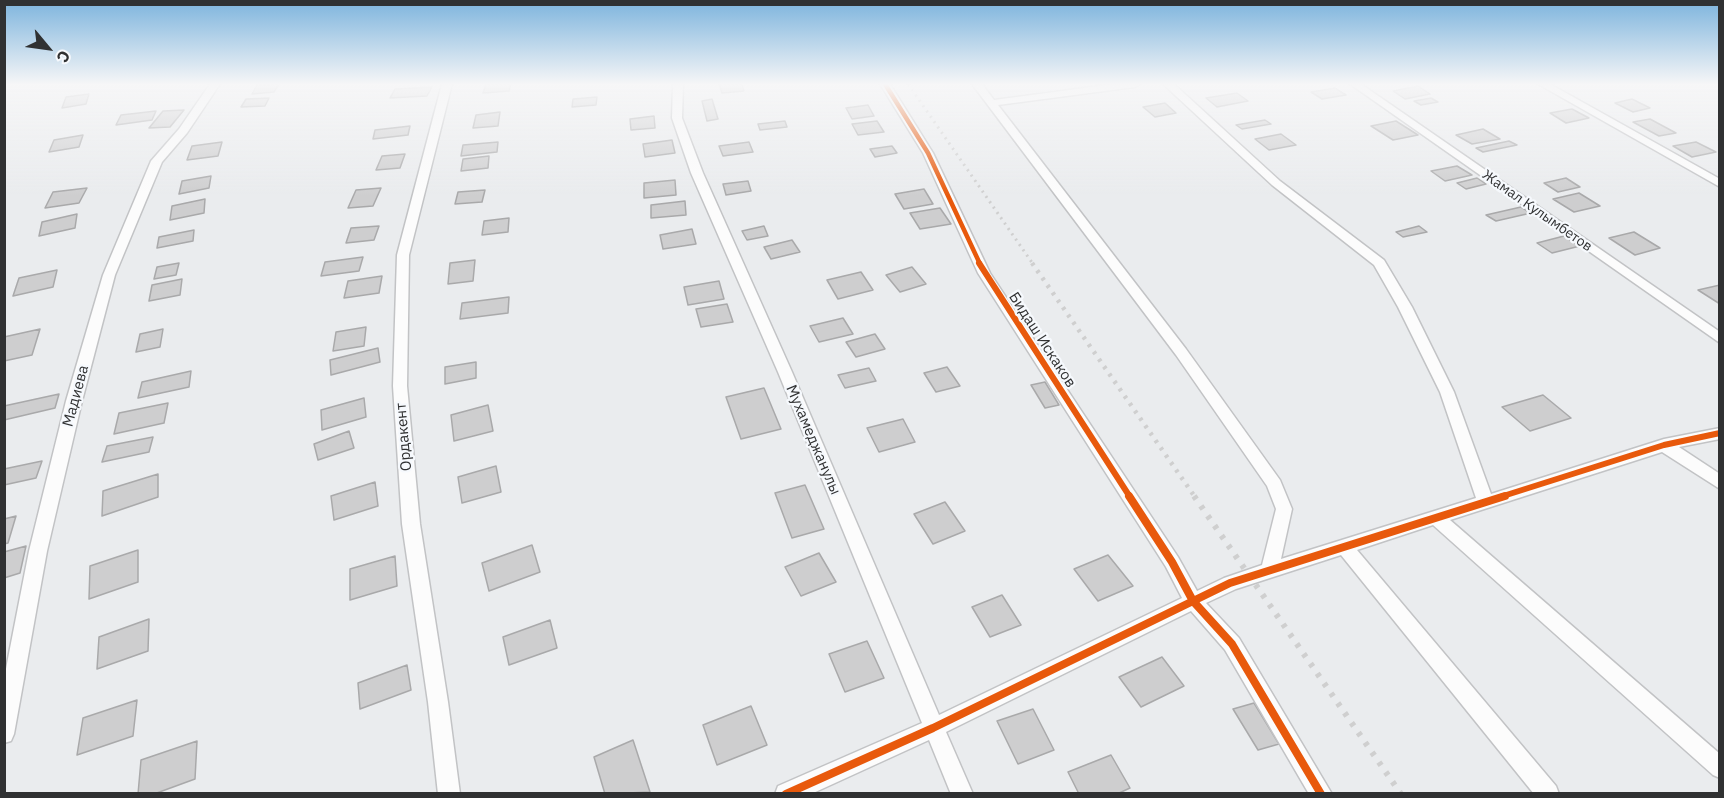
<!DOCTYPE html>
<html>
<head>
<meta charset="utf-8">
<style>
	body { margin:0 }
	#map { position:relative; width:1724px; height:798px; overflow:hidden; background:#eaecee; font-family:"IBM Plex Sans",sans-serif }
	canvas { display:block }
	.frame { position:absolute; inset:0; border:6px solid #303132; pointer-events:none }
	.north { position:absolute; left:18px; top:18px; width:60px; height:60px; -webkit-text-stroke:4px #f6f9fd; paint-order:stroke; rotate:119deg; font-size:16px; font-weight:700; line-height:24px; text-align:center; color:#303132 }
	.north::after { content:''; display:block; margin:auto; width:21px; height:27px; background:#303132; clip-path:polygon(50% 0,100% 100%,50% 72%,0 100%) }
</style>
</head>
<body>
<div id="map">
<canvas width="1724" height="798"></canvas>
<div class="frame"></div>
<div class="north">С</div>
</div>
<script>
const ctx = document.querySelector('canvas').getContext('2d');
ctx.lineJoin = 'round';
function fillPath(path, color) {
  ctx.fillStyle = color;
  ctx.fill(path, 'evenodd');
}
function strokePath(path, color, width, dash) {
  ctx.strokeStyle = color;
  ctx.lineWidth = width;
  ctx.lineCap = dash ? 'butt' : 'round';
  ctx.setLineDash(dash || []);
  ctx.stroke(path);
}
function drawText(font, color, halo, rows, align = 'center') {
  ctx.font = font + ' "IBM Plex Sans",sans-serif';
  ctx.lineWidth = 4.5;
  ctx.setLineDash([]);
  ctx.textBaseline = 'middle';
  ctx.strokeStyle = halo;
  ctx.fillStyle = color;
  for (const [text, x, y, turn = 0] of rows) {
    ctx.save();
    ctx.translate(x, y);
    ctx.rotate((+turn || 0) * Math.PI / 180);
    ctx.textAlign = isNaN(turn) ? turn : align;
    if (halo) ctx.strokeText(text, 0, 0);
    ctx.fillText(text, 0, 0);
    ctx.restore();
  }
}
const building = new Path2D(`
	M279,84L274,92L252,94L257,85Z
	M486,84H511L509,91L483,93Z
	M719,84H742L744,91L722,93Z
	M1418,86L1430,94L1405,99L1393,91Z
	M432,87L427,96L390,98L395,89Z
	M1335,88L1346,95L1322,99L1311,92Z
	M1237,93L1248,101L1217,107L1206,98Z
	M89,94L86,104L62,108L66,97Z
	M597,97L596,105L572,107L573,99Z
	M269,98L265,106L241,107L246,99Z
	M1431,98L1438,102L1421,105L1414,101Z
	M712,99L718,119L707,121L702,101Z
	M1632,99L1650,108L1633,112L1615,103Z
	M1165,103L1176,113L1155,117L1143,107Z
	M868,105L874,116L852,119L846,108Z
	M1572,109L1589,118L1566,123L1550,113Z
	M184,110L170,127L149,128L163,111Z
	M156,111L152,120L116,125L121,115Z
	M500,112L498,126L473,128L476,115Z
	M654,116L655,128L631,130L630,119Z
	M1650,119L1676,133L1659,136L1633,122Z
	M1265,120L1271,124L1242,129L1236,125Z
	M785,121L787,127L760,130L758,124Z
	M877,121L884,132L858,135L852,124Z
	M1396,121L1418,135L1393,140L1371,126Z
	M410,126L408,135L373,139L375,130Z
	M1483,129L1500,139L1472,144L1456,135Z
	M1281,134L1296,145L1269,150L1255,139Z
	M83,135L79,147L49,152L54,140Z
	M672,140L675,153L645,157L643,144Z
	M1509,141L1517,145L1483,152L1476,148Z
	M222,142L218,156L187,160L192,146Z
	M498,142L497,152L461,156L463,145Z
	M749,142L753,152L723,156L719,146Z
	M1696,142L1716,152L1692,157L1673,146Z
	M892,146L897,153L875,157L870,149Z
	M405,154L400,168L376,170L382,156Z
	M489,156L488,168L461,171L463,159Z
	M1457,166L1472,175L1445,181L1431,171Z
	M211,176L209,188L179,194L182,181Z
	M1477,178L1486,184L1466,189L1457,183Z
	M1566,178L1580,187L1558,192L1544,183Z
	M675,180L676,195L644,198V183Z
	M748,181L751,191L726,195L723,184Z
	M87,188L79,203L45,208L53,192Z
	M381,188L373,206L348,208L356,190Z
	M924,189L933,204L904,209L895,194Z
	M485,190L482,202L455,204L458,192Z
	M1579,193L1600,206L1574,212L1553,199Z
	M205,199L204,213L170,220L172,206Z
	M685,201L686,215L651,218V205Z
	M1521,207L1531,213L1496,221L1486,215Z
	M940,208L951,224L920,229L910,213Z
	M77,214L75,228L39,236L42,222Z
	M509,218L508,232L482,235L484,221Z
	M379,226L374,240L346,243L351,228Z
	M764,226L768,236L747,240L742,231Z
	M1419,226L1427,232L1403,237L1396,232Z
	M692,229L696,244L663,249L660,235Z
	M194,230L193,241L157,248L159,237Z
	M1634,232L1660,248L1635,255L1609,238Z
	M1564,236L1580,246L1552,253L1537,243Z
	M792,240L800,252L771,259L764,247Z
	M363,257L359,271L321,276L325,262Z
	M475,260L473,281L448,284L450,263Z
	M179,263L176,275L154,279L157,267Z
	M912,267L926,284L900,292L886,275Z
	M57,270L53,287L13,296L19,278Z
	M861,272L873,290L838,299L827,280Z
	M382,276L379,293L344,298L348,281Z
	M182,279L180,295L149,301L152,285Z
	M719,281L724,299L688,305L684,287Z
	M1720,285V304L1698,290Z
	M509,297L508,313L460,319L462,303Z
	M727,304L733,322L701,327L696,309Z
	M843,318L853,334L819,342L810,326Z
	M366,327L364,346L333,351L336,332Z
	M40,329L32,355L4,361V337Z
	M163,329L160,347L136,352L140,334Z
	M875,334L885,349L856,357L846,342Z
	M378,348L380,362L331,375L330,360Z
	M476,362V378L445,384V367Z
	M947,367L960,386L936,392L924,373Z
	M869,368L876,381L845,388L838,375Z
	M191,371L189,387L138,398L142,382Z
	M1045,382L1059,405L1045,408L1031,385Z
	M764,388L781,429L741,439L726,397Z
	M59,394L55,408L4,420V406Z
	M1543,395L1571,418L1530,431L1502,407Z
	M364,398L366,417L322,430L321,410Z
	M168,403L164,423L114,434L119,413Z
	M488,405L493,431L454,441L451,415Z
	M903,419L915,442L879,452L867,428Z
	M349,431L354,448L318,460L314,444Z
	M153,437L149,452L102,462L107,446Z
	M42,461L36,478L4,485V469Z
	M496,466L501,492L462,503L458,477Z
	M158,474V497L102,516L103,491Z
	M375,482L378,506L334,520L331,496Z
	M805,485L824,529L792,538L775,493Z
	M945,502L965,531L933,544L914,514Z
	M16,516L8,543L4,544V519Z
	M532,545L540,572L489,591L482,563Z
	M26,546L20,573L4,578V552Z
	M138,550V582L89,599L90,566Z
	M819,553L836,582L801,596L785,567Z
	M1108,555L1133,586L1098,601L1074,569Z
	M395,556L397,586L350,600V569Z
	M1002,595L1021,625L990,637L972,607Z
	M149,619L148,651L97,669L99,637Z
	M550,620L557,648L509,665L503,637Z
	M867,641L884,678L845,692L829,654Z
	M1162,657L1184,686L1141,707L1119,677Z
	M407,665L411,690L360,709L358,683Z
	M137,700L133,736L77,755L83,718Z
	M1254,703L1279,744L1258,750L1233,709Z
	M751,706L767,745L717,765L703,725Z
	M1033,709L1054,750L1018,764L997,721Z
	M633,740L650,792L605,794L594,757Z
	M197,741L195,779L154,794H138L141,760Z
	M1111,755L1130,788L1117,794H1079L1068,772Z`);
fillPath(building, '#cececf');
strokePath(building, '#a9a9aa', 1.5);
const street = new Path2D(`
	M210,84H220L187,133L162,162L115,275L82,401L47,551L14,734L11,741L4,743V679L29,551L66,401L103,275L151,161L179,129Z
	M442,84H452L409,255L407,386L420,524L448,702L460,794H438L428,702L402,524L393,386L397,255Z
	M673,84H683L682,118L703,173L792,372L939,715L1182,598L1166,567L978,273L923,153L880,84H890L933,153L990,273L1178,557L1197,591L1224,578L1262,565L1276,509L1267,486L1176,355L972,84H982L994,100L1114,84H1140L1135,87L998,105L1186,349L1280,480L1292,509L1281,559L1476,498L1440,392L1398,307L1374,265L1272,185L1163,84H1174L1280,181L1384,260L1412,307L1454,392L1491,494L1664,439L1720,428V439L1679,447L1720,474V489L1662,452L1450,520L1720,754V778L1713,775L1433,525L1357,550L1556,786L1559,794H1534L1341,555L1236,589L1206,603L1239,638L1332,794H1309L1225,650L1191,611L946,732L973,794H951L929,740L811,794H775L778,786L922,723L778,372L691,173L672,118Z
	M1350,84H1361L1720,332V343Z
	M1538,84H1550L1720,179V187Z`);
strokePath(street, '#c2c3c5', 3);
fillPath(street, '#fcfcfc');
strokePath(new Path2D(`
	M908,84L1033,264`), '#cfcfcf', 3, [2, 4.5]);
strokePath(new Path2D(`
	M1032,263L1195,497`), '#cfcfcf', 4.5, [3, 6]);
strokePath(new Path2D(`
	M1194,496L1401,794`), '#cfcfcf', 6, [4, 8]);
strokePath(new Path2D(`
	M885,84L928,153L980,264`), '#e8590c', 4.5);
strokePath(new Path2D(`
	M979,263L1130,497
	M1500,497L1664,445L1720,433`), '#e8590c', 6);
strokePath(new Path2D(`
	M1129,496L1172,562L1193,601L1232,644L1321,794
	M786,794L933,728L1230,583L1505,496`), '#e8590c', 8);
const sky = ctx.createLinearGradient(0, 0, 0, 196);
sky.addColorStop(0, '#7db4dd');
sky.addColorStop(0.43, '#f6f6f7');
sky.addColorStop(1, '#f6f6f700');
ctx.fillStyle = sky;
ctx.fillRect(0, 0, 1724, 196);
drawText('14px', '#303132', '#f6f9fd', [
	["Жамал Кулымбетов",1537,211,35]
]);
drawText('15px', '#303132', '#f6f9fd', [
	["Бидаш Искаков",1042,340,57],
	["Мадиева",76,396,-75],
	["Ордакент",404,437,-95],
	["Мухамеджанулы",813,440,67]
]);
</script>
</body>
</html>
